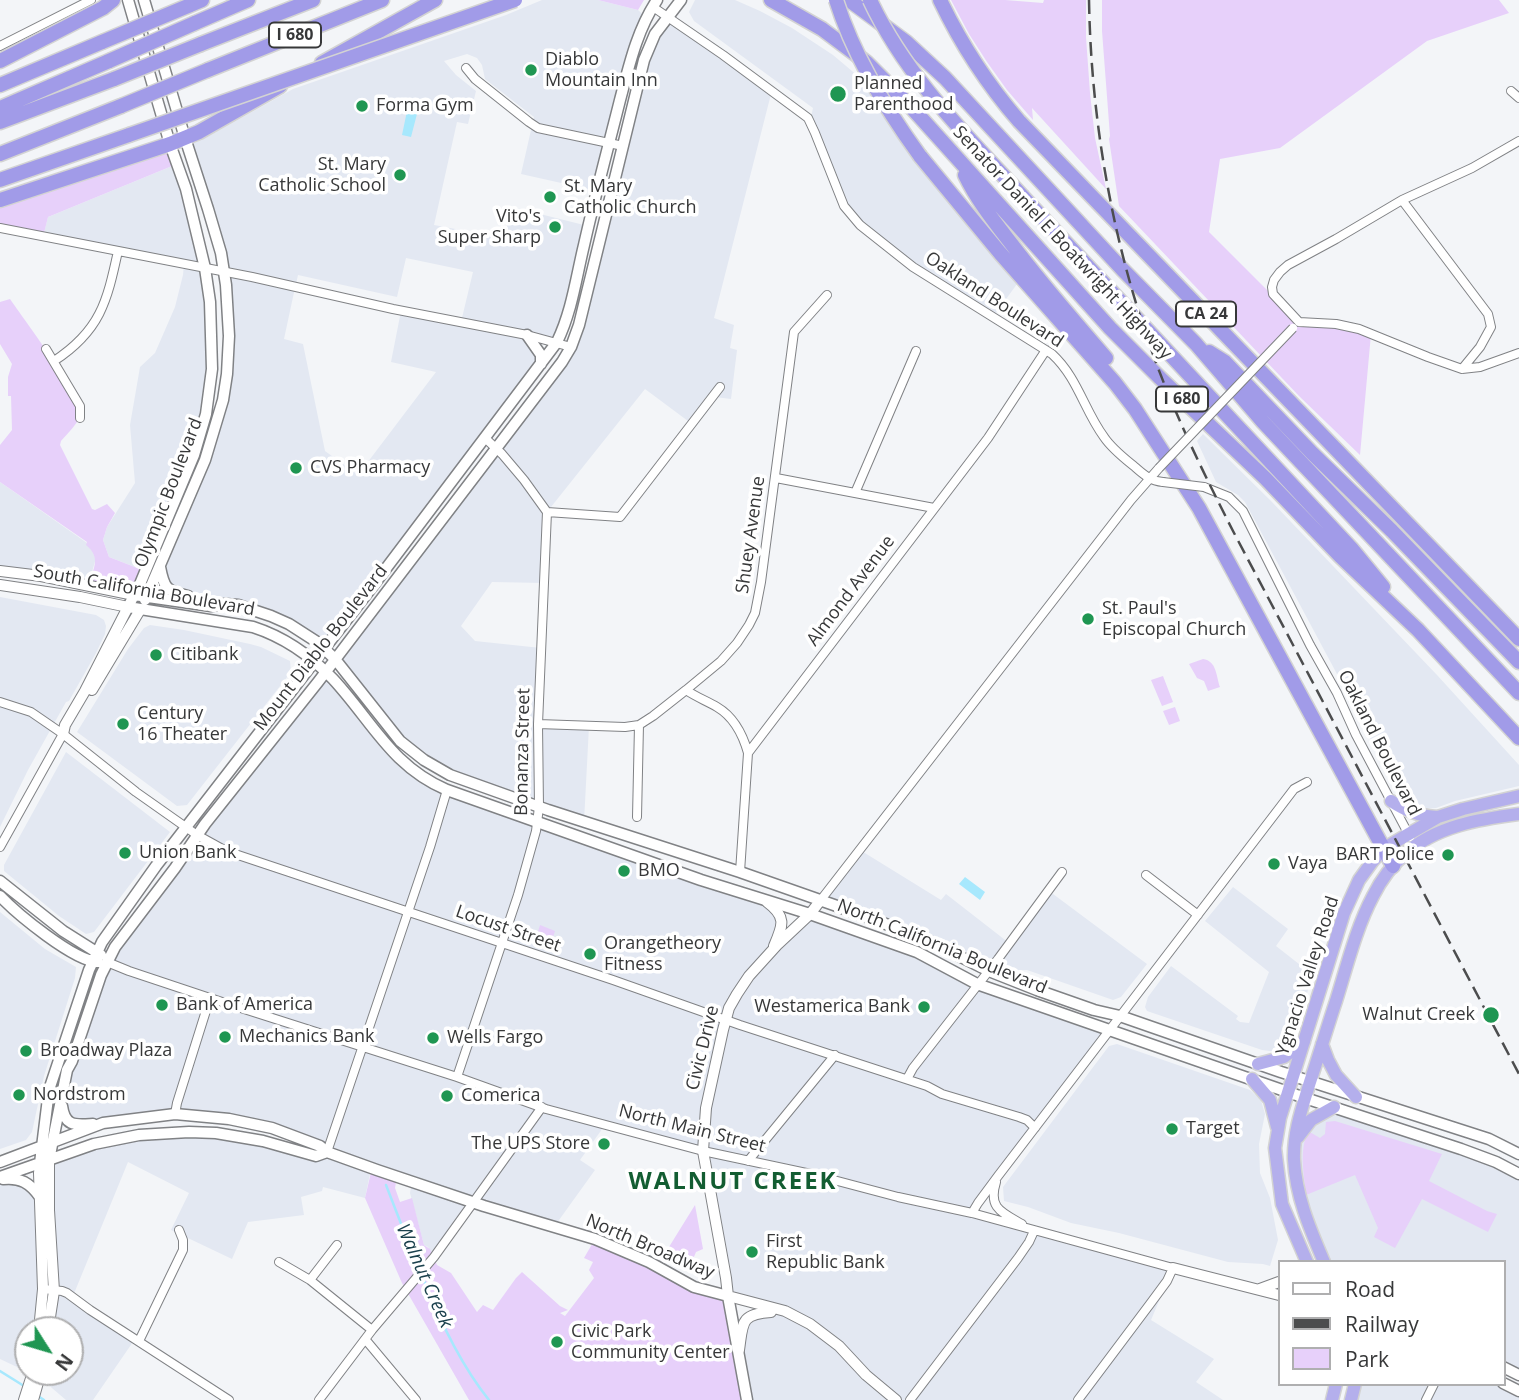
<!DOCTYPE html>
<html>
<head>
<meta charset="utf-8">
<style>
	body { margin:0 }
	#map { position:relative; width:1519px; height:1400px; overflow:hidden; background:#f3f5f8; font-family:"Open Sans",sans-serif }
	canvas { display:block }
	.legend { position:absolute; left:1278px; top:1260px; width:228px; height:126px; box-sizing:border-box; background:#fff; border:2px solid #afafb0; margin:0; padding:9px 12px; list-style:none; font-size:21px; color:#373839 }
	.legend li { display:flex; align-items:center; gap:14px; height:35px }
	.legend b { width:35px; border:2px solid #afafb0 }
	.north { position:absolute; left:14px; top:1316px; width:70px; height:70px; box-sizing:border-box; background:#fff; border:2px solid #afafb0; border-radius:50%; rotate:127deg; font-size:19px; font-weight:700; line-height:28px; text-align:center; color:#373839 }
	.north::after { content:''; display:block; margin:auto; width:24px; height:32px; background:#1f9652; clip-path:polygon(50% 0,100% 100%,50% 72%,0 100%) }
</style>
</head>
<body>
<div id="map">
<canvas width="1519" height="1400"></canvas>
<ul class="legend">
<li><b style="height:9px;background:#fff"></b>Road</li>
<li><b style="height:9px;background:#4c4d4e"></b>Railway</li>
<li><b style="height:19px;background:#e7d0fa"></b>Park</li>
</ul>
<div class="north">N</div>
</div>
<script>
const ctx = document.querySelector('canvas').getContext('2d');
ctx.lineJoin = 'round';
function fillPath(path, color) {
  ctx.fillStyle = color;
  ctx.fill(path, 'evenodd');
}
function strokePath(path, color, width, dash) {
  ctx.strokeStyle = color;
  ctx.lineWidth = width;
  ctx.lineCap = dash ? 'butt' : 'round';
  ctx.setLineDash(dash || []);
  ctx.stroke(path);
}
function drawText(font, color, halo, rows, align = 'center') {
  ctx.font = font + ' "Open Sans",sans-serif';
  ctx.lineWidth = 7;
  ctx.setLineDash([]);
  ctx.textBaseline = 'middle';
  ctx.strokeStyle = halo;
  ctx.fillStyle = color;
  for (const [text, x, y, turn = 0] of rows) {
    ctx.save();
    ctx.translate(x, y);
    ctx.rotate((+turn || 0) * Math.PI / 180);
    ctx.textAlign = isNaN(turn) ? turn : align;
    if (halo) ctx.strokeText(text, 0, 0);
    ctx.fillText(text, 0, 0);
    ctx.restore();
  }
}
fillPath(new Path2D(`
	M542,0H598L638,10L647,18L597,191L521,174L534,117L485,79L482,65L477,58L467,54L444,61L456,75L476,91L468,124L457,122L434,225L504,238L512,207L588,226L557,342L528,336L541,364L324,648L289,624L225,604L175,593L160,567L223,400L226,285L187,146L209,136L293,89L506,15ZM406,258L473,272L461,322L401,311L391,362L436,372L358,475L325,451L303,344L284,339L293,297L298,275L397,297Z
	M695,0H735L760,11L792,28L833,55L865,82L915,158L972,232L1017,284L993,317L878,239L844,206L810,122L813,108L694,21L689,12Z
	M668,16L771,94L714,318L734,325L730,348L737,350L731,399L707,396L688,421L645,389L547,512L544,583L492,582L461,626L475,641L541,648L538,724L589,726L584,822L450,775L400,741L335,659L571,347L644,60Z
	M177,164L211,313L206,414L145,571L109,557L103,540L107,527L135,483L130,425L140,367L155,353L175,307L183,275L184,264L43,237L48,217Z
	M1203,434L1271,501L1437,675L1519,765V786L1455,801L1436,808L1420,809L1408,804L1397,791L1345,689L1245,502L1238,495L1216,482L1197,441Z
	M0,482L87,543L94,552L96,558L88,586L0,571Z
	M0,597L96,615L104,620L106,626L105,634L96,653L69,701L66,702L28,770L0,827Z
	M150,625L184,630L250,644L261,647L290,661L291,672L187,805L177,806L77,732L128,649L144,628Z
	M326,671L417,774L764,900L780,915L771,951L810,914L917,952L977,984L1109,1030L972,1213L1173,1268L1151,1320L1214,1359L1196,1382L1223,1400H747L739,1354L747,1318L781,1312L728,1296L703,1151L605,1125L580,1160L595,1170L554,1227L475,1202L434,1257L428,1247L424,1245L410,1193L412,1182L371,1169L365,1198L323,1187L322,1191L301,1197L304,1215L248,1222L232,1259L171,1230L189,1193L128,1162L73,1296L135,1339L93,1400H66L39,1377L41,1372H70V1330H48L54,1291L49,1160L94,1144L189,1132L316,1156L320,1146L209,1116L74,1124L61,1100L107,962Z
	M66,752L170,832L94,932L86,934L59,916L4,871V865Z
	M860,850L941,900L946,894L1009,943L1049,891L1147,964L1121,997L1113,1000L1027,970L989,971L820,901Z
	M1233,887L1288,929L1276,946L1313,975L1292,1038L1288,1044L1277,1050L1270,1051L1262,1050L1147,1011L1145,1007L1148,997L1171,966L1238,1016L1236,1019L1240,1022L1249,1023L1269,972L1205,921Z
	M0,912L45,949L76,967L75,978L44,1076L32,1132L26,1140L0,1149Z
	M1117,1044L1250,1090L1261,1100L1265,1114L1259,1144L1260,1173L1270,1198L1278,1240L1270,1266L1263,1264L1228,1262L1119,1233L1071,1223L1028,1207L1004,1201L1003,1187L1109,1046Z
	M1334,1107L1519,1174V1375L1503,1367V1262H1324L1294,1158L1311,1120Z
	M10,1178L40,1197L39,1330H28V1372L32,1374L0,1359V1180Z
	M1355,1384H1503L1519,1391V1400H1351Z`), '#e3e8f2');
fillPath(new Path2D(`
	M598,0H644L638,10Z
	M951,0H1005L1043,3L1044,0H1086V37L1090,93L1095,138L1106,189L1032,108L1033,120L1007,90L987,62L969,34Z
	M1102,0H1499L1509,13L1427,41L1280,148L1220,159L1209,232L1299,322L1371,334L1360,455L1299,396L1119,206L1109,139L1110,136L1102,31Z
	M170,144L177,164L48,217L43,237L0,228V200Z
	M10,299C23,318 82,396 80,415C78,424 67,434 61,441L60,445L92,509L95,510L107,504L115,513L107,527L103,540L109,557L145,571L134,595L88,586C93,569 102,558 86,545L87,542L0,482V445L12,430L11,396H8V377L12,364L0,344V302Z
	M1203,659C1217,661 1216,676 1220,687L1208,691L1204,681L1197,678L1189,664Z
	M1163,676L1173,702L1162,706L1151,680Z
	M1175,707L1180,721L1169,725L1163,711Z
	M540,925L555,931L551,943L536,938Z
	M1335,1121L1442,1154L1429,1181L1487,1211L1497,1214L1488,1232L1422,1199L1395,1248L1374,1237L1378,1228L1355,1175L1306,1195C1304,1173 1299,1152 1308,1131L1320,1138L1325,1134L1326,1122Z
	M372,1168L397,1177L395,1188L400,1202L412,1198L424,1245L430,1249L437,1265L451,1273L477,1312L483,1305L493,1310L516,1278L522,1272L560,1306L568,1310L560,1313L565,1316L594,1278L589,1270L593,1262L584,1258L595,1239L728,1296L747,1400H469L402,1283L365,1198Z
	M695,1205L703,1249L696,1252L689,1269L664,1255Z`), '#e7d0fa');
fillPath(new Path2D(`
	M407,111L417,114L411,137L402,135Z
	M965,877L985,892L980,900L959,884Z`), '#a7e8fd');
strokePath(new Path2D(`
	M386,1185L419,1270
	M422,1276C439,1319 460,1364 489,1400
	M0,1371L24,1386
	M38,1396L44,1400`), '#a7e8fd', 2.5);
const minor = new Path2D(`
	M653,7L723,55L804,115L808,118L815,133L844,206L860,225L913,267L1052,354C1078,378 1084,410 1104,437C1112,449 1124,458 1135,467C1144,475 1151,481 1163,482
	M0,46L91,0
	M466,68L475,79L529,122L538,128L623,146
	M1511,91L1519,98
	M1402,200L1488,314L1491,327L1480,347L1462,369
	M0,228L252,277L393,309L527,335L571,347
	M1299,322L1273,294L1272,287L1274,280L1280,272L1288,265L1336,239L1402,200L1472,168L1519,141
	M1299,322L1336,324L1359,329L1428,357L1462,369L1480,367L1519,353
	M46,349L80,406V418
	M54,361C100,331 107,302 118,251
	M776,478L934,508
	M1204,487L1229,497L1243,511L1310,645L1337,693L1356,735L1410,837
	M855,493L916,351
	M547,512L620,517L720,387
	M686,690C696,697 707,701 717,707C734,717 743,735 748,753
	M0,702L31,712L63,734L136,792L197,835L226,851L613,980L740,1025L927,1086L942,1094L1019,1117L1027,1120L1035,1128
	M538,724L625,727L639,725L653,716L686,690L721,661L737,643L749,625L755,613L761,582L794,332L827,295
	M637,817L639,725
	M0,847L63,734
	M740,872L748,753L988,438L1046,350
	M1146,875L1198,915
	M820,901L1131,500L1159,468
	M107,962L129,971L219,1001L457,1077L546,1109L703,1151L811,1174L898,1197L972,1213L1173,1268L1167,1281L1150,1304L1078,1400
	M457,1077L518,895L536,831L539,807L538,724L547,512L524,480L502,454L485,438
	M907,1079L913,1068L998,959L1062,872
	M175,1114L177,1103L210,998
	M327,1152L430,847L447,790
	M748,1161L835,1055
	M996,1182C988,1208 1001,1212 1022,1224
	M972,1213L978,1203L998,1176L1281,806L1294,789L1307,782
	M279,1262L310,1280L372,1330
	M310,1280L337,1245
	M43,1289L62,1291L67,1293L90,1310L229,1400
	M365,1339L416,1400
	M139,1341L183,1250V1240L179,1230
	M319,1400L372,1330L434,1257L542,1107
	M910,1400L1018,1258L1029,1242L1034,1231
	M1426,1400L1434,1384`);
const tertiary = new Path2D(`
	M0,571L41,576L134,595
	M0,585L80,597L128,607L85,691L65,725L63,734
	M92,690L140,610
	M820,901L810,914L778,944L749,976L737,994L729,1008L723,1030L706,1108L703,1151L726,1278L728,1296L785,1311L810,1324L839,1346L866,1375L896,1400
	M767,902C787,917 783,925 774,946
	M1173,1268L1279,1295
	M1260,1289L1279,1282
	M39,1330L43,1289L39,1173L40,1163
	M48,1330L54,1291L49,1210V1160
	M739,1350C743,1323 740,1314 771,1312
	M24,1400L33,1372
	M33,1400L41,1372`);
const secondary = new Path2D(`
	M128,0L170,144L186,189L205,268L210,302L212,369L206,414L194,455L140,584L128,607L253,627C284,637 310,655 333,679C372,721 391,766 447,790L701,880L810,914L917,952L977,984L1305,1098L1461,1149L1496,1162L1519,1174
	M144,0L185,138L208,209L221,253L226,285L229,336L227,374L223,400L205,460L145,600
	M527,335L541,355V364
	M160,567C164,588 166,591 188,596
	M134,595L211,606L225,604L238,605L271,616L289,624L317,642L335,659L400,741L424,760L450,775L548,810L740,872L834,905L921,937L989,971L1037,990L1094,1010L1120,1016L1281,1072L1489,1139L1519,1154
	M0,881L63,931L101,955
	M0,896C17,914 74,961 98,962
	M62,1106C65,1127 75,1125 93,1124
	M49,1160L67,1070L72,1061L101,975L115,947L175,868L205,824L318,682L562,362L571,347L579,325L644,60L655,34L681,0
	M0,1162L103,1123L175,1114L229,1119L272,1128L320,1146L327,1152L377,1170L484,1206L595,1239L649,1262L694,1287L728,1296L747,1400
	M40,1163L49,1090L89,970L102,942L156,866L372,587L557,342C572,311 576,278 584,245C595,196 608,148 620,100C629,66 637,30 657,0
	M0,1177L94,1144L139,1135L189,1132L216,1133L263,1141L316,1156L327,1152
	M3,1179C20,1177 30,1183 40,1197
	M1503,1367L1519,1375
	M1503,1383L1519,1391`);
const trunk = new Path2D(`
	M1391,801C1406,811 1419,816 1438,817
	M1322,1044L1328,1060L1336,1075L1356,1097
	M1258,1064L1284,1057L1304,1042
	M1252,1079L1270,1100L1277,1127
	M1298,1137L1311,1120L1334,1107
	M1307,1262L1282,1204L1275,1148L1280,1118L1344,913L1359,880L1372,862L1383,849L1438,817L1463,809L1519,796
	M1324,1262C1310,1229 1296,1197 1294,1160C1293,1133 1302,1108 1310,1082C1319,1055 1327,1028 1336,1001C1347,966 1356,928 1373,896C1381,880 1392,865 1405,854C1436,826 1480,819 1519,814
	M1332,1400L1336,1384
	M1351,1400L1355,1384`);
const motorway = new Path2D(`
	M771,0L822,29L866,62L912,108L1110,328L1160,378L1265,478L1340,556L1418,630L1519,738
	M849,0L906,42L945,78L1122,269L1196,344L1263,422L1519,693
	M940,0C961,44 987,84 1019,121L1519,639
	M188,6L202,0
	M195,23L248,0
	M201,44L313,0
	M0,61L103,8L113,0
	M322,63L435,0
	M208,70L382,0
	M0,85L102,42
	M0,108L109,61
	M0,122L114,79
	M0,154L121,106
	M920,156L1000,253L1115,383L1135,409L1199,508L1393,866
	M965,175C977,200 993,220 1010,242C1040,282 1073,320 1106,358
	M0,180L129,135
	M1023,197L1351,548L1383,587
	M0,200L170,144L199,132L280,86
	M1209,352L1225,362L1312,453L1392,531L1519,662`);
strokePath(minor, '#808285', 10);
strokePath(tertiary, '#808285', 12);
strokePath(secondary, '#808285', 13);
strokePath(trunk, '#d3d3d3', 15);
strokePath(motorway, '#d3d3d3', 17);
strokePath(minor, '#fff', 8);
strokePath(tertiary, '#fff', 10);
strokePath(secondary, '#fff', 10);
strokePath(trunk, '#b4afec', 12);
strokePath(motorway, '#a19be8', 14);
strokePath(new Path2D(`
	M1089,0C1091,117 1111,235 1150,346C1172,409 1202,470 1233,531L1519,1074`), '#4c4d4e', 2.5, [14, 7]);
const minorBridge = new Path2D(`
	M1159,468L1293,328
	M1163,482L1204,487`);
const motorwayBridge = new Path2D(`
	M836,0C854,57 885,108 920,156
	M870,0C906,77 966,135 1023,197
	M102,42L188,6
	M109,61L195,23
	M114,79L201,44
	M121,106L208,70
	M129,135L515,0`);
strokePath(minorBridge, '#808285', 10, []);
strokePath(motorwayBridge, '#d3d3d3', 17, []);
strokePath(minorBridge, '#fff', 8);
strokePath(motorwayBridge, '#a19be8', 14);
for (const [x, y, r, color] of [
	[531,70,7,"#1f9652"],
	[838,94,9,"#1f9652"],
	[362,106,7,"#1f9652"],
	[400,175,7,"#1f9652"],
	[550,197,7,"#1f9652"],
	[555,227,7,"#1f9652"],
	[296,468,7,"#1f9652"],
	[1088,619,7,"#1f9652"],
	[156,655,7,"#1f9652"],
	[123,724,7,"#1f9652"],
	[125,853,7,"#1f9652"],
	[1448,855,7,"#1f9652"],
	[1274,864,7,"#1f9652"],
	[624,871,7,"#1f9652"],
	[590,954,7,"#1f9652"],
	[162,1005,7,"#1f9652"],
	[924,1007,7,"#1f9652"],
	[1491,1015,9,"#1f9652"],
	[225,1037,7,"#1f9652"],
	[433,1038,7,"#1f9652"],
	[26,1051,7,"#1f9652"],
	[19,1095,7,"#1f9652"],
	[447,1096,7,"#1f9652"],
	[1172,1129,7,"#1f9652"],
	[604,1144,7,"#1f9652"],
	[752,1252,7,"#1f9652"],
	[557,1342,7,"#1f9652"]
]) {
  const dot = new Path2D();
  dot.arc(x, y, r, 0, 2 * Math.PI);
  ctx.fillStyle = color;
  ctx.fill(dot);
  strokePath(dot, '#fff', 2.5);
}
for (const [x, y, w] of [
	[295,35,52],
	[1206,314,60],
	[1182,399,52]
]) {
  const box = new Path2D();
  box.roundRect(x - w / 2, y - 12.5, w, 25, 5);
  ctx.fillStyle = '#fff';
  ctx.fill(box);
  strokePath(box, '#373839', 2);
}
drawText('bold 16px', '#373839', null, [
	["I 680",295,35],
	["CA 24",1206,314],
	["I 680",1182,399]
]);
drawText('18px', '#373839', '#fff', [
	["Diablo",545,60],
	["Mountain Inn",545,81],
	["Planned",854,84],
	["Parenthood",854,105],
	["Forma Gym",376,106],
	["St. Mary",386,165,"right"],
	["Catholic School",386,186,"right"],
	["St. Mary",564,187],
	["Catholic Church",564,208],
	["Vito's",541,217,"right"],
	["Super Sharp",541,238,"right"],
	["CVS Pharmacy",310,468],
	["St. Paul's",1102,609],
	["Episcopal Church",1102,630],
	["Citibank",170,655],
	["Century",137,714],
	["16 Theater",137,735],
	["Union Bank",139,853],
	["BART Police",1434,855,"right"],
	["Vaya",1288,864],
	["BMO",638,871],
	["Orangetheory",604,944],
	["Fitness",604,965],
	["Bank of America",176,1005],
	["Westamerica Bank",910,1007,"right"],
	["Walnut Creek",1475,1015,"right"],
	["Mechanics Bank",239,1037],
	["Wells Fargo",447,1038],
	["Broadway Plaza",40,1051],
	["Nordstrom",33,1095],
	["Comerica",461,1096],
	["Target",1186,1129],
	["The UPS Store",590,1144,"right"],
	["First",766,1242],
	["Republic Bank",766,1263],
	["Civic Park",571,1332],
	["Community Center",571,1353]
], 'left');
drawText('18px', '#373839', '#fff', [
	["Senator Daniel E Boatwright Highway",1062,243,47],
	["Oakland Boulevard",994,300,33],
	["Olympic Boulevard",169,493,-69],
	["Shuey Avenue",751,535,-82],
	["South California Boulevard",144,591,10],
	["Almond Avenue",851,591,-53],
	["Mount Diablo Boulevard",321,648,-52],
	["Oakland Boulevard",1379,743,63],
	["Bonanza Street",523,752,-89],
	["Locust Street",508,929,19],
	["North California Boulevard",942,947,22],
	["Ygnacio Valley Road",1308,976,-72],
	["Civic Drive",703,1048,-76],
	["North Main Street",692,1129,14],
	["North Broadway",650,1247,23]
]);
drawText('italic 19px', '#1b414d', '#fff', [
	["Walnut Creek",424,1276,66]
]);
ctx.letterSpacing = '2px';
drawText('bold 24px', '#135d32', '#fff', [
	["WALNUT CREEK",733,1182]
]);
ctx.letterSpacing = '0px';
</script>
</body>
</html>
